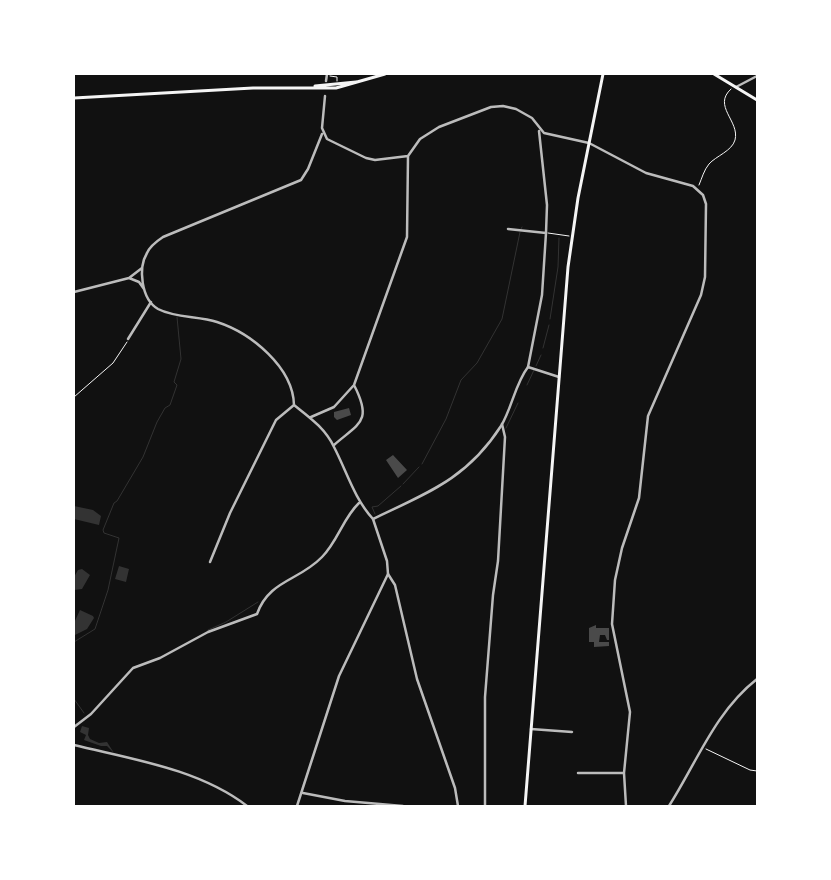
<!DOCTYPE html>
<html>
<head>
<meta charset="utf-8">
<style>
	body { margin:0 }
	#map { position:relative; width:831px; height:880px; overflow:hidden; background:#111; font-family:"Roboto Condensed",sans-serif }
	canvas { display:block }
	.frame { position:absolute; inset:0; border:75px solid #fff; pointer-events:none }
</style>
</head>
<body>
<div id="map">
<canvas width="831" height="880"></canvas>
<div class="frame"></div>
</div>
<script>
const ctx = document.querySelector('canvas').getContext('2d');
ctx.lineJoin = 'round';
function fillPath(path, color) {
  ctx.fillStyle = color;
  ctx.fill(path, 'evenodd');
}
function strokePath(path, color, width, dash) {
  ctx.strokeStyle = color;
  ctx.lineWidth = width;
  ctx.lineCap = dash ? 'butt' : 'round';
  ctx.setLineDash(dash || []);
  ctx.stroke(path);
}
fillPath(new Path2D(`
	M74,506L93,510L101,516L99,525L74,519Z
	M119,566L129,569L126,582L115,579Z
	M82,569L90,575L82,589L74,590V577L78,570Z
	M80,610L93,616L94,618L87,629L75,635L74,623Z
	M82,726L89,728L88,735L90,739L99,743L107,742L114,753L107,746H101L84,740L86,735L80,732Z`), '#333');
strokePath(new Path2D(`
	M521,229L522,227
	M550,319L558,267L559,238
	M543,348L549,325
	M536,366L541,355
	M527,385L534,370
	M506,428L518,403
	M422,464L446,419L461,380L477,363L502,319L520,232
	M403,484L419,467
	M375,514L372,507L378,506L401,486
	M208,630L226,622L258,602
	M74,642L95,629L108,590L119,538L104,533L103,530L114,503L117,501L143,457L157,422L165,408L170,405L177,385L174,382L181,359L177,317
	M74,699L84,713`), '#333', 1);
fillPath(new Path2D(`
	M349,408L351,415L337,420L334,417V412Z
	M393,455L407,470L398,478L386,460Z
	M596,625V628H609V640H607L605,635H600L599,642H609V646L594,647V642H589V628Z`), '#4a4a4a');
strokePath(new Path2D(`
	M330,76L337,77V81
	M699,185C702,178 704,170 709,164C716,156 732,151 735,140C740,121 712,106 731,89
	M548,233L569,236
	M74,397L113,363L127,342
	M706,749L750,770L757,771`), '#f5f5f5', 1);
strokePath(new Path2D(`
	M326,81L327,74
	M736,87L757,76
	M325,96L322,128L327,139L366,158L375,160L408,156
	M508,229L546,233
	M129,278L139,282L144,289
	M74,292L129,278L142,268
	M128,339L151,302
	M528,367L542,295L546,233L547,205L539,131
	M294,405C293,367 251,333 217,322C199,316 175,318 158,309C141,299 138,268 147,253C150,246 157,241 163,237L301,180L308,169L322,134
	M294,405C309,417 325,428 334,447C347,472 354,498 373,519
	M311,417L334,407L354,385L407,237L408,156L420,139L439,127L491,107L503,106L516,109L532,118L544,133L589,143L646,173L693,186L703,195L706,204L705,277L701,295L648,416L639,498L622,548L615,580L612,624L630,712L624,773L626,806
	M334,445C359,423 373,422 354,385
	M210,562L230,513L276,420L294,405
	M388,574L395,585L417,679L455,788L458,806
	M74,727L91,714L133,668L160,658L208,632L257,614C269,580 299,581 322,557C338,541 343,518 359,503
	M531,729L572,732
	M74,745C131,759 199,769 247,806
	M578,773H624
	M303,793L345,801L403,806
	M485,806V697L493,595L498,561L505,437L502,424
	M669,806C697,762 715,712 757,679`), '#bcbcbc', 2.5);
strokePath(new Path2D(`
	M297,806L339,676L388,574L387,561L373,519C427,493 467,479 501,426C512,408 515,384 528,367L559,377`), '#bcbcbc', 2.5);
strokePath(new Path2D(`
	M714,74L757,100
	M315,86L356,82
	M74,98L253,88H336L385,74
	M525,806L568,267L578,198L603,74`), '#f5f5f5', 3);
</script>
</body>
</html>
